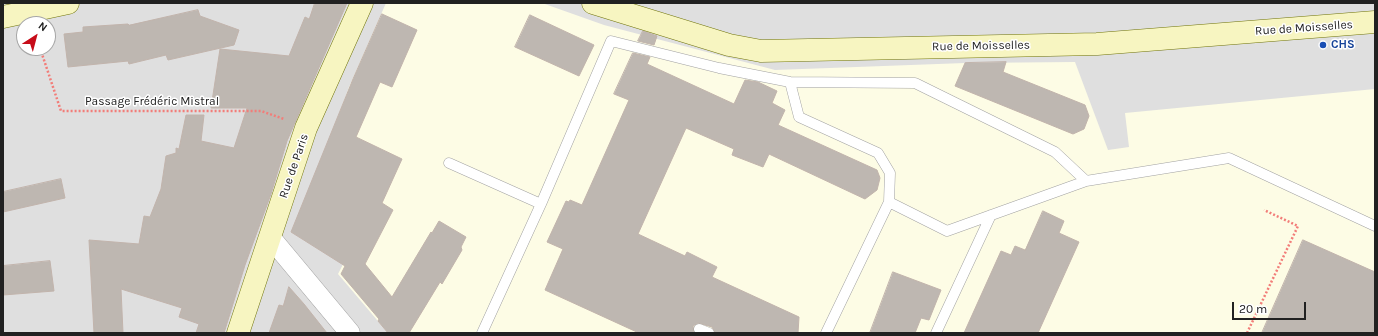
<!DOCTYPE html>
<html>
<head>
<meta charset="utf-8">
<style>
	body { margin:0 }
	#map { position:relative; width:1378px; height:336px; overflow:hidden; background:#f1eee9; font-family:Karla,sans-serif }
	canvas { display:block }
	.frame { position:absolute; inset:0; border:4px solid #212121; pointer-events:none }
	.north { position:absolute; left:16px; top:16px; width:40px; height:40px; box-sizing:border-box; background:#fff; border:1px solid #a6a6a6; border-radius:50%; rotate:36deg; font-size:11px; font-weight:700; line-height:16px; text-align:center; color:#212121 }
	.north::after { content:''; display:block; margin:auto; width:14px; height:18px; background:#c70c19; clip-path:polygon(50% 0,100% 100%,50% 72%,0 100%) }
	.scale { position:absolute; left:1232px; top:302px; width:74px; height:18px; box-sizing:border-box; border:2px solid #212121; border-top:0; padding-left:5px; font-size:12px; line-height:14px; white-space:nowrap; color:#212121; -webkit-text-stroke:3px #fff; paint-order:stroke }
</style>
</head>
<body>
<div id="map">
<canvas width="1378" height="336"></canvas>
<div class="frame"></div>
<div class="north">N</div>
<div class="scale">20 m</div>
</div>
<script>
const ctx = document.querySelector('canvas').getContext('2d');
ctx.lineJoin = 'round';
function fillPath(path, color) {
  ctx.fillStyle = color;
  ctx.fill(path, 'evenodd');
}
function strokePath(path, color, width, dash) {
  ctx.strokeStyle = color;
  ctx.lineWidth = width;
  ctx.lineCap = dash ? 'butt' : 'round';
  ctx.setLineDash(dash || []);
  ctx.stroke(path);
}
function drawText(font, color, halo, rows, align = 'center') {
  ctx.font = font + ' Karla,sans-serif';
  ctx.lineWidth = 3;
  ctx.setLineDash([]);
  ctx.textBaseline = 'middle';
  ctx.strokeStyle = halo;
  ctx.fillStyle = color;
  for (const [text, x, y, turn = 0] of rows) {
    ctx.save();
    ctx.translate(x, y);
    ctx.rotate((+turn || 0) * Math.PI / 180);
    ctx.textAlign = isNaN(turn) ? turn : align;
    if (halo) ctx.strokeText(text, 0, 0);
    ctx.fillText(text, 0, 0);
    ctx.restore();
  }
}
fillPath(new Path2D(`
	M3,3H1375V333H3ZM24,24H48V48H24Z`), '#dfdfdf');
fillPath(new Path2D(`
	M386,3H542L604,25L775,70L965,63L1075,62L1108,150L1129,147L1125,113L1375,89V333H388L338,274L353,245L327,146L349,87Z`), '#fdfce5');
const building = new Path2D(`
	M315,3H347L287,141L271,194L245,265L224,333H196L199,324L179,317L182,308L121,289L123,333H94L89,240L139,244L144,216L150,217L161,189L166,156L176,153V148L179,149L186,115H204L201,141L234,148L247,108H211L220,49L289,56L305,17L309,19Z
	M198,10L200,16L239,30L234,45L168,60L166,55L129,64L128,61L68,67L64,34L83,32V27L128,24L129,25Z
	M382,14L417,30L392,87L380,82L356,137L402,159L382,203L393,210L365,264L392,297L431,232L432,233L439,221L466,237L461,247L462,250L442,284L440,282L409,333H388L378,321L379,319L341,274L345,266L291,232L353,79Z
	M530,15L594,45L579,76L515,47Z
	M643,31L657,36L654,45L638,41Z
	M633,53L650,57L647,64L734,104L745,80L758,82L777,91L772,103L785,110L778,125L877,170L880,178L877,190L865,199L769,154L763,167L732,155L734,149L686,128L638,234L685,256L687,252L717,267L712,277L799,317L798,333H715L712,327L698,323L693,326L694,333H639L545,290L563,249L547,242L566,201L569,202L570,200L582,205L629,100L614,94Z
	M1006,62L1003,72L1085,105L1089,116L1084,129L1073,134L955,86L965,63Z
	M61,179L65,198L3,212V192Z
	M1043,211L1064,221L1059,233L1079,242L1038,333H964L1001,251L1011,255L1015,246L1025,250Z
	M1303,240L1375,272V333H1262Z
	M50,261L54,291L3,295V266Z
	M893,272L941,290L929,320L921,318L915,333H870Z
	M289,287L304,304L327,333H269L279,305L283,306Z`);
fillPath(building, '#beb7b1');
strokePath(building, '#c2b4ac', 1);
const lane = new Path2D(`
	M790,82L799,117L878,153L890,173L889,202L826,333
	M449,163L541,204
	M889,202L947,231L1086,181L1229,158L1375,226
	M699,329L709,333
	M482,333L541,204L611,41L719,68L790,82L915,83L1055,152L1086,181
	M936,333L991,215`);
const street = new Path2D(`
	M270,237L350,333`);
const secondary = new Path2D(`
	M593,3L729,45L761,51L1097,44L1375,22
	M3,17L68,3
	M238,333L306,128L362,3`);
strokePath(lane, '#a2a2a2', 11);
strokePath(street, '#a2a2a2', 21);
strokePath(secondary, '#71750c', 23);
strokePath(new Path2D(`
	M40,48L61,111H261L284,119
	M1247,333L1298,226L1264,210`), '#f27d79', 2.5, [2, 2]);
strokePath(lane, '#fff', 10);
strokePath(street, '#fff', 20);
strokePath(secondary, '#f7f5c1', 22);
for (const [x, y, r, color] of [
	[1323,45,4,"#1a4fb4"]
]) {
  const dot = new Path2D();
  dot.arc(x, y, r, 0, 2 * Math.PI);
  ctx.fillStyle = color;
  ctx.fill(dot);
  strokePath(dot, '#fff', 1.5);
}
drawText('12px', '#212121', '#fff', [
	["Rue de Moisselles",1304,28,-4],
	["Rue de Moisselles",981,46,-1],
	["Passage Frédéric Mistral",152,102],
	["Rue de Paris",294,166,-71]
]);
drawText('bold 12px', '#164399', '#fff', [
	["CHS",1331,45]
], 'left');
</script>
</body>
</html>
